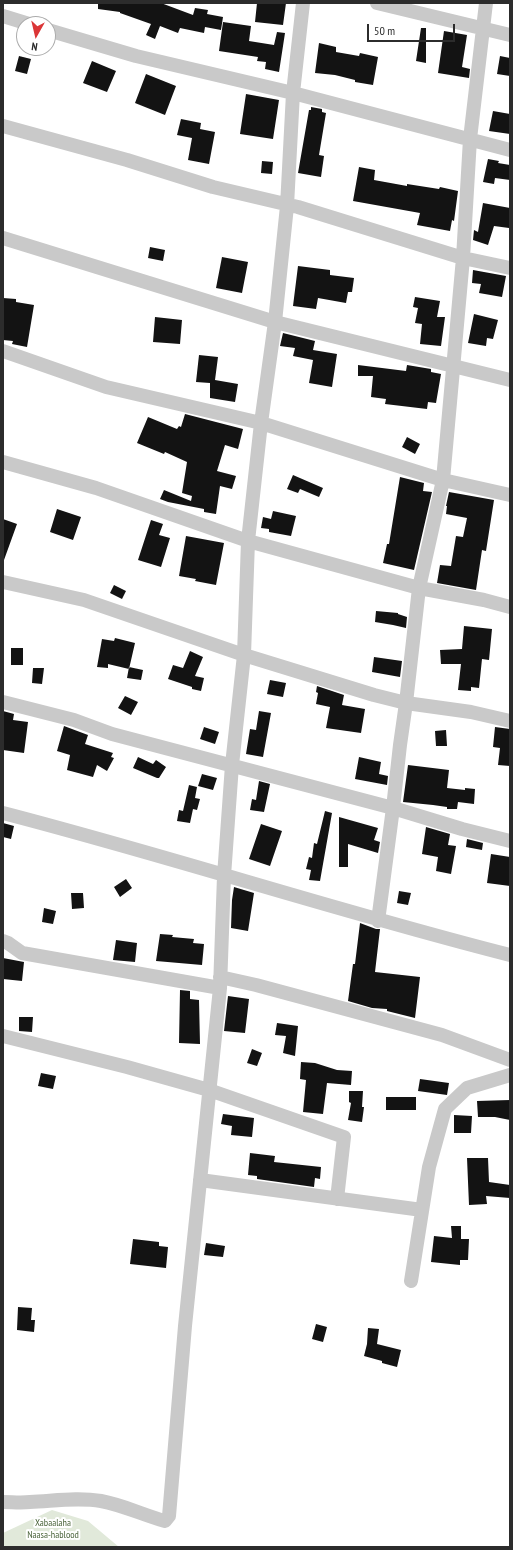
<!DOCTYPE html>
<html>
<head>
<meta charset="utf-8">
<style>
	body { margin:0 }
	#map { position:relative; width:513px; height:1550px; overflow:hidden; background:#fff; font-family:"PT Sans Narrow",sans-serif }
	canvas { display:block }
	.frame { position:absolute; inset:0; border:4px solid #2c2c2c; pointer-events:none }
	.north { position:absolute; left:16px; top:16px; width:40px; height:40px; box-sizing:border-box; background:#fff; border:1px solid #ababab; border-radius:50%; rotate:188deg; font-size:11px; font-weight:700; line-height:16px; text-align:center; color:#2c2c2c }
	.north::after { content:''; display:block; margin:auto; width:14px; height:18px; background:#db3637; clip-path:polygon(50% 0,100% 100%,50% 72%,0 100%) }
	.scale { position:absolute; left:367px; top:24px; width:88px; height:18px; box-sizing:border-box; border:2px solid #2c2c2c; border-top:0; padding-left:5px; font-size:12px; line-height:14px; white-space:nowrap; color:#2c2c2c; -webkit-text-stroke:3px #fff; paint-order:stroke }
</style>
</head>
<body>
<div id="map">
<canvas width="513" height="1550"></canvas>
<div class="frame"></div>
<div class="north">N</div>
<div class="scale">50 m</div>
</div>
<script>
const ctx = document.querySelector('canvas').getContext('2d');
ctx.lineJoin = 'round';
function fillPath(path, color) {
  ctx.fillStyle = color;
  ctx.fill(path, 'evenodd');
}
function strokePath(path, color, width, dash) {
  ctx.strokeStyle = color;
  ctx.lineWidth = width;
  ctx.lineCap = dash ? 'butt' : 'round';
  ctx.setLineDash(dash || []);
  ctx.stroke(path);
}
function drawText(font, color, halo, rows, align = 'center') {
  ctx.font = font + ' "PT Sans Narrow",sans-serif';
  ctx.lineWidth = 4;
  ctx.setLineDash([]);
  ctx.textBaseline = 'middle';
  ctx.strokeStyle = halo;
  ctx.fillStyle = color;
  for (const [text, x, y, turn = 0] of rows) {
    ctx.save();
    ctx.translate(x, y);
    ctx.rotate((+turn || 0) * Math.PI / 180);
    ctx.textAlign = isNaN(turn) ? turn : align;
    if (halo) ctx.strokeText(text, 0, 0);
    ctx.fillText(text, 0, 0);
    ctx.restore();
  }
}
fillPath(new Path2D(`
	M52,1510L88,1521L119,1547H3V1533Z`), '#e1e9da');
fillPath(new Path2D(`
	M98,3H161L193,15L195,8L208,10L207,14L223,17L221,30L205,27L204,33L180,28L178,33L160,26L155,39L146,35L151,24L120,13V12L98,9Z
	M257,3H286L283,25L255,22Z
	M223,22L251,26L249,41L274,45L277,32L285,33L279,72L265,69L266,62L257,61L258,57L219,51Z
	M421,28H426V63L416,61Z
	M444,31L467,35L462,67L470,69L469,78L438,73Z
	M319,43L336,47V52L359,56L360,53L378,57L373,85L355,82V80L335,75L315,73Z
	M19,56L31,59L27,74L15,71Z
	M500,56L510,58V76L497,74Z
	M92,61L116,71L107,92L83,83Z
	M146,74L176,86L165,115L135,103Z
	M246,94L279,100L273,139L240,134Z
	M311,107L322,109V112L326,113L319,155L324,156L321,177L298,173L309,110H311Z
	M493,111L510,114V134L489,131Z
	M181,119L201,123L200,129L215,132L209,164L188,160L192,138L177,135Z
	M488,159L499,161L498,163L510,165V180L495,178L494,184L483,182Z
	M262,161L273,162L272,174L261,173Z
	M359,167L375,170L374,180L407,186V184L439,189L440,187L458,191L454,221L452,220L450,231L417,225L420,213L353,201Z
	M483,203L510,208L509,228L494,226L488,245L473,240L474,230L478,232Z
	M150,247L165,250L163,261L148,258Z
	M222,257L248,262L242,293L216,288Z
	M298,266L330,270V275L354,278L352,292H348L346,303L318,298L316,309L293,306Z
	M473,270L506,276L502,297L479,293L481,284L472,283Z
	M415,297L440,301L437,317H445L441,346L420,344L422,324L415,323L418,308L413,307Z
	M3,298L16,299V302L34,305L27,347L12,344L13,341L3,340Z
	M474,314L498,320L493,339L487,338L486,346L468,343Z
	M155,317L182,320L180,344L153,342Z
	M283,333L315,341L313,350L337,354L332,387L309,383L313,360L293,356L295,348L280,346Z
	M199,355L218,357L215,380L238,384L235,402L210,398V383L196,382Z
	M358,365L406,371L407,365L431,369V372L441,374L436,403L428,402L427,409L385,404L386,399L371,397L373,376H358Z
	M185,414L243,429L238,449L225,445L217,471L236,476L232,489L220,486L216,514L204,512V509L168,502L160,499L164,490L191,501L192,496L182,493L187,462L165,452L164,454L137,443L148,417L177,429L179,426L181,427Z
	M407,437L420,444L415,454L402,447Z
	M293,475L323,488L319,497L300,489L298,493L287,489Z
	M400,477L424,483L423,491L432,492L414,570L383,563L387,544H389Z
	M449,492L494,500L486,551L482,550L476,590L437,583L440,565L451,566L456,536L463,537L467,518L446,514L447,506H446Z
	M57,509L81,517L73,540L50,532Z
	M273,511L296,516L291,536L269,532V529L261,528L263,517L271,519Z
	M3,519L17,524L4,560H3Z
	M151,520L163,524L159,535L170,538L161,567L138,560Z
	M186,536L224,543L216,585L195,581L196,579L179,576Z
	M114,585L126,591L122,599L110,593Z
	M376,611L398,613V614L407,617L406,628L393,625L375,622Z
	M464,626L492,629L489,660L482,659L479,688L471,687V691L458,690L461,664H441L440,650L462,649Z
	M115,638L135,643L129,669L108,664V668L97,667L102,639L114,641Z
	M11,648H23V665H11Z
	M190,651L203,657L195,676L204,678L201,691L192,689V687L168,679L173,665L183,668Z
	M374,657L402,661L400,677L372,672Z
	M129,667L143,670L141,680L127,678Z
	M33,668H44L42,684L32,683Z
	M270,680L286,683L283,697L267,694Z
	M317,686L344,695L342,705L365,709L361,733L326,728L330,707L316,704L318,693L316,692Z
	M125,696L138,702L131,715L118,708Z
	M3,711L14,714L13,720L28,722L24,753L3,750Z
	M259,711L271,713L263,757L246,754L250,729L256,730Z
	M64,726L88,735L85,744L113,753L111,757L114,758L107,771L97,765L93,777L67,770L70,755L57,751Z
	M204,727L219,732L215,744L200,739Z
	M495,727L510,729V766L498,765L500,748L493,747Z
	M446,730L447,746H436L435,731Z
	M138,757L153,764L156,760L166,767L159,778H157L133,768Z
	M359,757L381,762L379,774L388,776L387,785L355,779Z
	M408,765L449,770L447,788L465,790V788L475,789L474,804L458,802L457,809H447V807L433,805L403,802Z
	M202,774L217,778L213,790L198,786Z
	M259,781L270,784L264,812L250,810L252,799L256,800Z
	M189,785L197,787L195,798L200,799L197,810L193,809L190,823L177,821L179,810L183,811Z
	M325,811L332,813L320,881L309,880L311,870L306,869L309,857L312,858L314,843L317,844Z
	M339,817L378,828L374,840L380,842L378,853L348,844V867H339Z
	M3,823L14,826L11,839L3,837Z
	M261,824L282,831L270,866L249,859Z
	M426,827L450,834L448,845L456,846L451,874L436,871L438,857L422,854Z
	M467,839L483,843L482,850L466,847Z
	M491,854L510,857V886L487,883Z
	M126,879L132,888L120,897L114,887Z
	M234,887L254,893L248,931L231,928L232,900Z
	M399,891L411,893L408,905L397,903Z
	M71,893H83L84,908L72,909Z
	M44,908L56,911L53,924L42,922Z
	M360,923L376,929H380L375,972L420,977L415,1018L387,1011V1009L372,1008L348,1001L353,964H355Z
	M160,934L173,935L172,937L194,939L193,943L204,944L202,965L156,961Z
	M116,940L137,943L135,962L113,960Z
	M3,958L24,962L22,981L3,979Z
	M180,990L190,991V999L199,1000L200,1044L179,1043Z
	M228,996L249,999L245,1033L224,1031Z
	M19,1017H33L32,1032L19,1031Z
	M277,1023L298,1026L295,1056L283,1053L286,1036L275,1035Z
	M252,1049L262,1053L257,1066L247,1063Z
	M301,1062L315,1063L337,1070L352,1071L351,1085L327,1083L323,1114L303,1112L306,1080L300,1079Z
	M41,1073L56,1076L53,1089L38,1086Z
	M420,1079L449,1083L447,1095L418,1091Z
	M349,1091H363L362,1107H364L362,1122L348,1120L351,1103L349,1102Z
	M386,1097H416V1110H386Z
	M510,1100V1120L495,1117H478L477,1101Z
	M223,1114L254,1118L252,1137L231,1135L232,1126L221,1124Z
	M454,1115L472,1116L471,1133H454Z
	M250,1153L275,1156L274,1162L321,1167L320,1179L315,1178L314,1187L257,1179V1176L248,1175Z
	M467,1158H488L489,1182L510,1185V1198L486,1196L487,1204L469,1205Z
	M451,1226H461V1239H469L468,1260H460V1265L431,1262L434,1236L452,1238Z
	M133,1239L159,1242V1246L168,1247L166,1268L130,1264Z
	M206,1243L225,1246L223,1257L204,1255Z
	M18,1307L32,1308L31,1320H35L34,1332L17,1330Z
	M316,1324L327,1327L323,1342L312,1339Z
	M368,1328L379,1329L377,1344L401,1350L397,1367L382,1363V1361L364,1356L367,1344Z`), '#131313');
strokePath(new Path2D(`
	M377,3L510,35
	M3,16L29,24
	M48,30L136,56L293,93L510,150
	M3,126L127,160L213,187L298,207L463,258L510,268
	M3,238L275,322L510,380
	M3,351L106,387L261,423L443,480L463,258L470,139L486,3
	M3,462L96,488L248,541L419,588L484,600L510,607
	M3,582L84,600L244,655L374,695L406,703L471,712L510,721
	M3,702L74,720L112,734L393,808L462,829L510,841
	M3,813C173,857 340,912 510,955
	M378,921L393,808L400,745L406,703L419,588L443,480L510,495
	M3,941L8,943L22,953L220,988
	M220,977L256,985L442,1035L510,1060
	M3,1036L127,1067L209,1090L344,1137L337,1199
	M200,1180L422,1210
	M411,1281L429,1167L445,1109L467,1088L510,1075
	M3,1502C12,1502 21,1503 30,1502C54,1501 77,1497 101,1501C123,1505 143,1515 165,1521L169,1516L185,1326L220,988L224,876L232,765L244,655L248,541L261,423L275,322L287,206L293,93L303,3`), '#c9c9c9', 14);
drawText('10px', '#4c653c', '#fff', [
	["Xabaalaha",53,1523],
	["Naasa-hablood",53,1535]
]);
</script>
</body>
</html>
